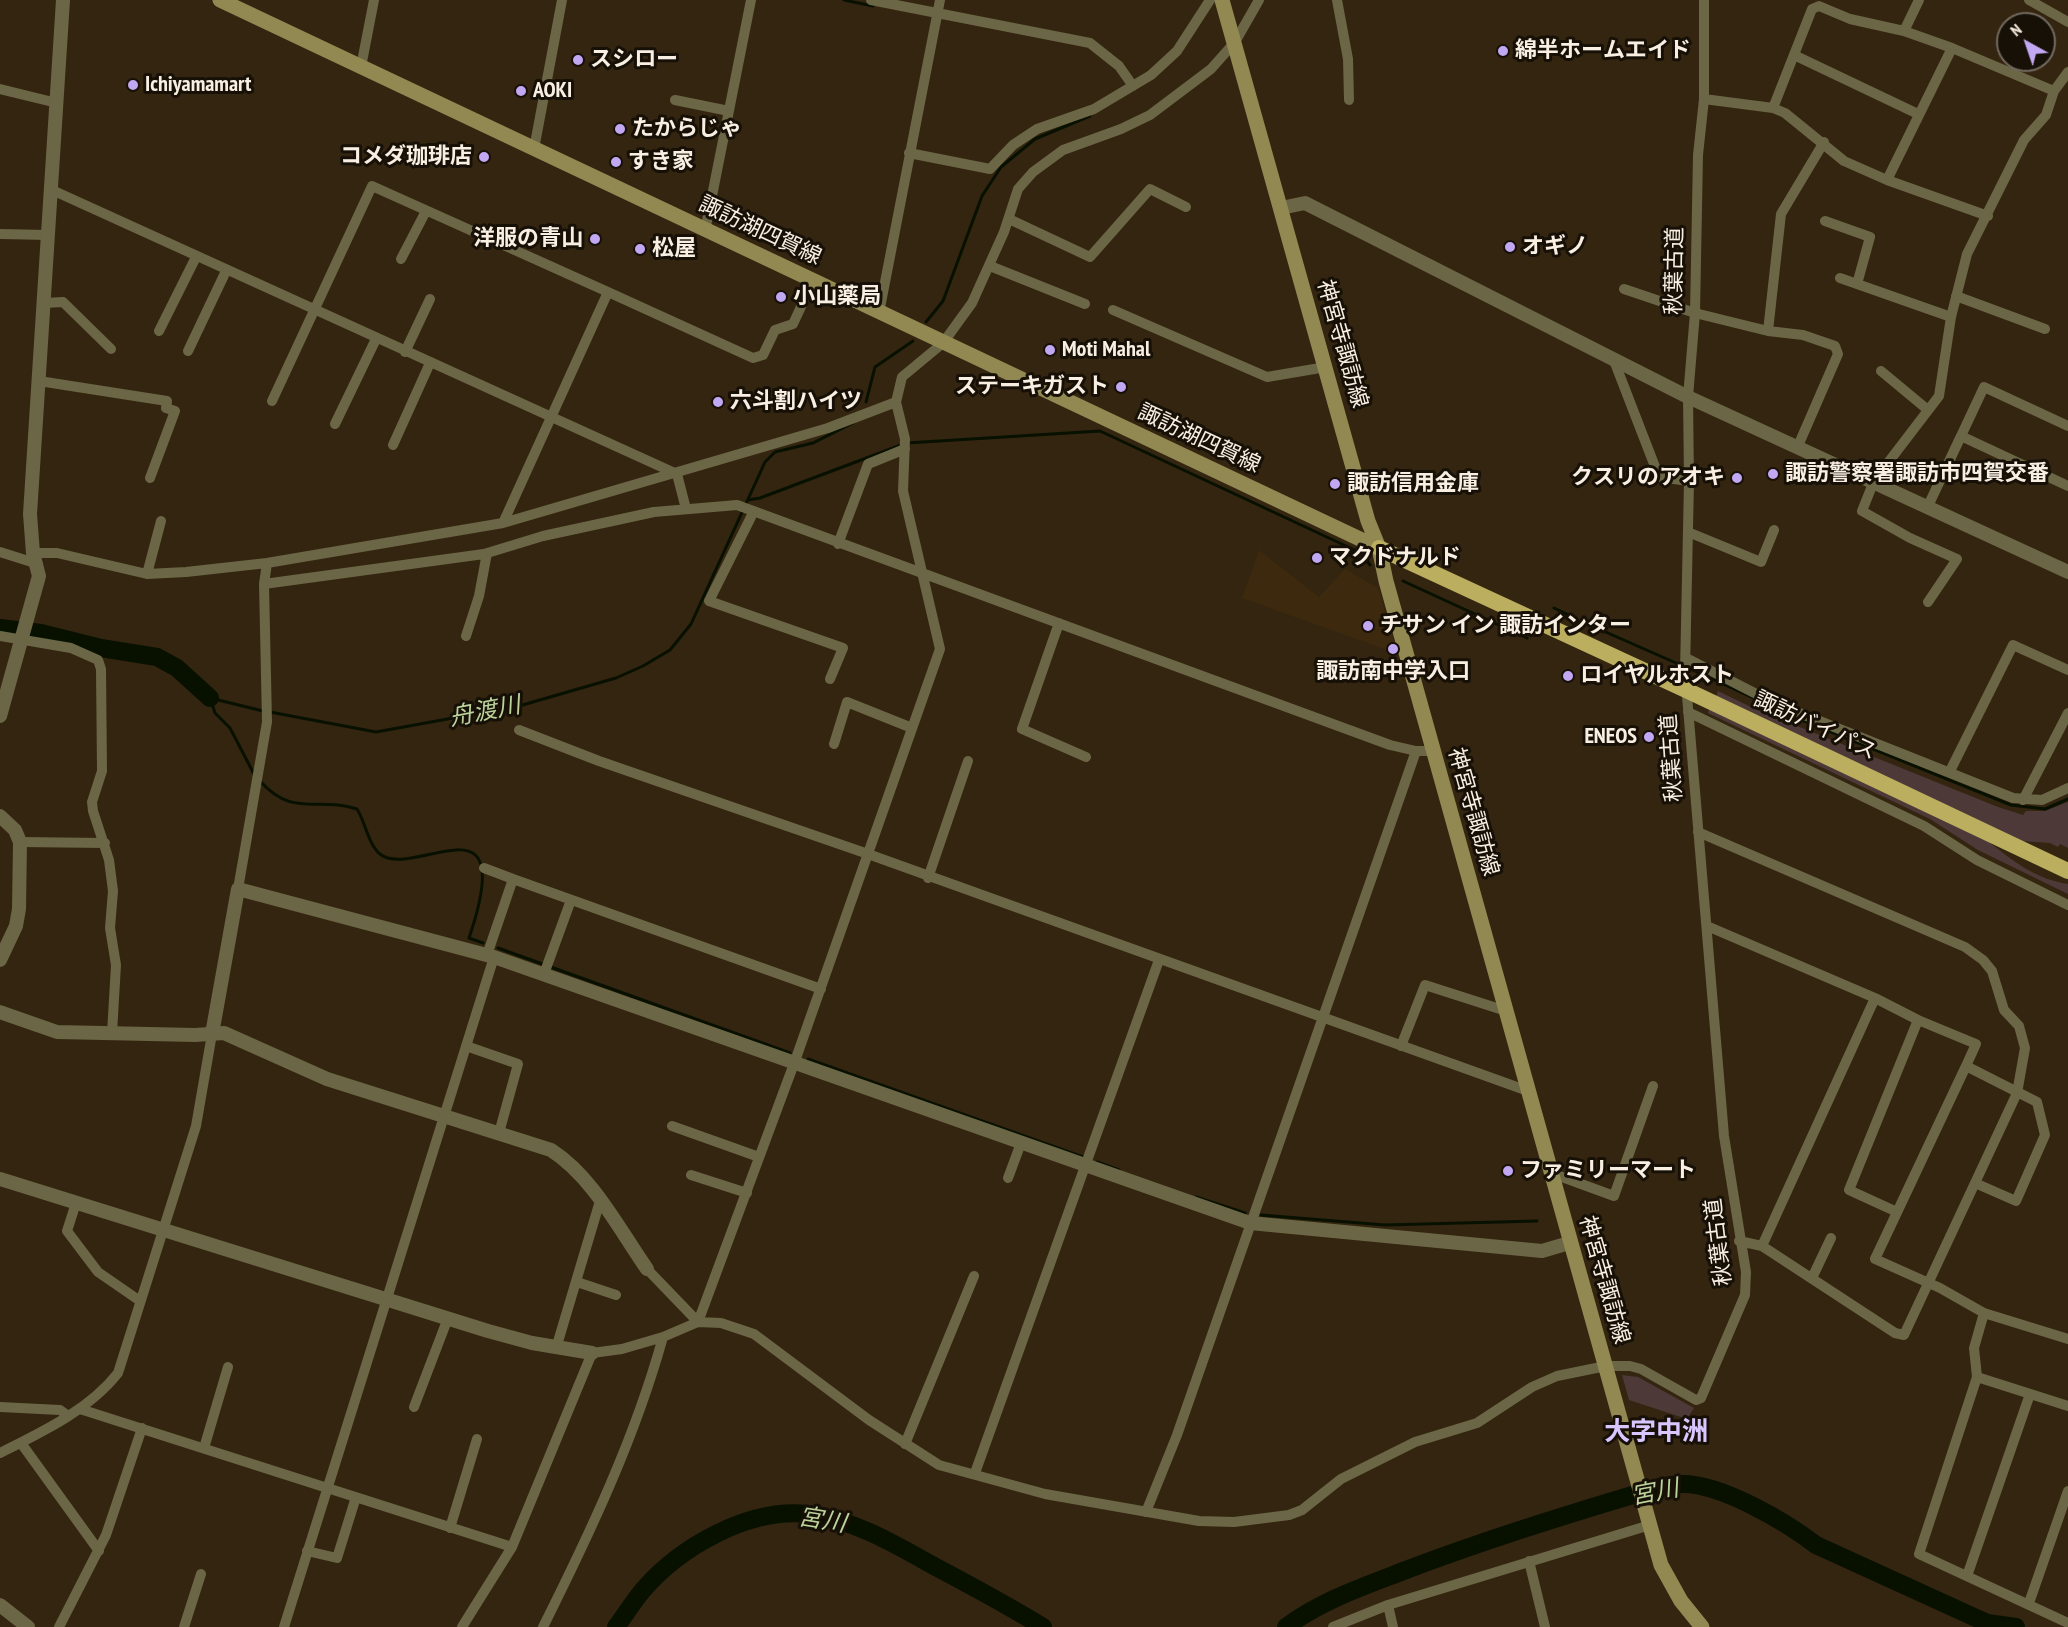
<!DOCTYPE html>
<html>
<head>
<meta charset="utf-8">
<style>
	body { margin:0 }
	#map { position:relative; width:2068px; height:1627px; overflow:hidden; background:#342510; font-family:"PT Sans Narrow",sans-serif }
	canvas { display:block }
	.north { position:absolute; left:1996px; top:12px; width:60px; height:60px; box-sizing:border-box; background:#171007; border:2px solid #71695f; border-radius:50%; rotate:320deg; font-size:16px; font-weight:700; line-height:24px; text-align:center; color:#f9eee2 }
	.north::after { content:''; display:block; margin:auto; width:21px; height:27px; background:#c2a8f3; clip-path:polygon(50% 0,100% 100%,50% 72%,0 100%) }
</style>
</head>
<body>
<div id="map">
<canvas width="2068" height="1627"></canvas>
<div class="north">N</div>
</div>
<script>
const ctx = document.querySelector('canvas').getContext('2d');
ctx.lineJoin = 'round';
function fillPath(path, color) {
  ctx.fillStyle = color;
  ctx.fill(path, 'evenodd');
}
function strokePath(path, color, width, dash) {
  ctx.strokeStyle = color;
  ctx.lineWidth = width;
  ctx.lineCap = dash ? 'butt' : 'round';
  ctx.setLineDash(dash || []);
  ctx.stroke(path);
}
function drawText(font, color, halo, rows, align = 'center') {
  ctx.font = font + ' "PT Sans Narrow","Noto Sans JP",sans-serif';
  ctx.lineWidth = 6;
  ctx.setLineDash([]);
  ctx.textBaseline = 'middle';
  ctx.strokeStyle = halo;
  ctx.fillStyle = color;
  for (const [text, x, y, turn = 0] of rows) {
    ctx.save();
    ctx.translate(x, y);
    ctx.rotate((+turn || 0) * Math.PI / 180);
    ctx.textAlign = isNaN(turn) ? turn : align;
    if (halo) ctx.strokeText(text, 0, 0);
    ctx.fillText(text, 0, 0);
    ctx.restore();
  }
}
fillPath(new Path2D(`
	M1259,550L1319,597L1345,569L1378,588L1398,654L1242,598Z`), '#3d290d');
fillPath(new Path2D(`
	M1718,691L1755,709L1998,807L2023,815L2026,811H2045L2068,802V848L2060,844L2058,847L2050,843L2021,841L1716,696Z
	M1709,709L1989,842C2014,862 2036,879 2068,884V894L1978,850L1930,819L1708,713Z
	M1622,1375L1638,1377L1694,1408L1687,1419L1629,1400Z`), '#4e3939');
strokePath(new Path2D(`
	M844,0L873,6
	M926,322L943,301L982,196L1001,167L1035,139L1090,116
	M866,402L875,367L913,341
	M907,443L1100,431L1361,553L1370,565
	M748,500L760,498L901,445
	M1403,581L1527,638
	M1554,608L1569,615
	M1583,622L1676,663
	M1695,671L1760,701
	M210,698L263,711
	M210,698L215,713L230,728L255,776
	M270,712L376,732L519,706L616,678L643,666L670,650L691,624L765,462L775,452L813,443L853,423
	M1787,714L2011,805L2045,809L2068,799
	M260,781C293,818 316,796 357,809C365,821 368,844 380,854C413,881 520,788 469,938L483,943
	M498,948L790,1053
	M808,1059L1083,1157
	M1097,1162L1119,1170
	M1196,1197L1245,1213
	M1261,1215L1385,1225L1537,1221`), '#081100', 3);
strokePath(new Path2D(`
	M0,628L41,633L101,648L157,657L177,668L210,698
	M616,1627C625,1615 633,1602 643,1590C680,1547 748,1508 807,1514C852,1519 893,1543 932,1565C970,1585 1007,1605 1043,1627
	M1286,1627C1322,1600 1365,1586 1406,1570C1490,1538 1574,1512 1660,1487C1667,1486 1675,1484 1683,1484C1722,1484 1786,1522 1816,1545L1987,1623L2016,1627`), '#081100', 18);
strokePath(new Path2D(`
	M871,0L1090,43L1119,66L1133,86
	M1337,0L1348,59L1349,100
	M2029,0L2068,22
	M1904,31L1952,48L2054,91
	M1794,55L1918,114
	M361,67L374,0
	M0,89L57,103
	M1704,99L1773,108L1785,113L1844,161L1887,180L1988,216
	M675,100L729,111
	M1773,108L1812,9L1819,6L1850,19L1904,31L1919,0
	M534,149L562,0
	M909,153L990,169L1013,145L1037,129L1094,109L1151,75L1177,51L1210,0
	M1887,180L1952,48
	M52,190L677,474
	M1009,219L1090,257L1150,189L1186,207
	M1825,221L1870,237L1857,284
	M705,231L751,0
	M0,234L48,235
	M401,259L426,211
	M990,266L1085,304
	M1840,278L1951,317
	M1624,289L1695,313L1768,331L1803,335L1835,346L1838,354L1798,446
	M608,292L753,358L763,355L775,330L793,324L813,281
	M1956,296L2045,329
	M44,303L63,302L111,349
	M1113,310L1267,377L1326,367
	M879,313L940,0
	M159,331L196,257
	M1768,331L1781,214L1824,142
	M188,351L226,271
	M405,352L430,299
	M1613,358L1659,477L1689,481
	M1881,371L1928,410
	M39,381L167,401L166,408L175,411L150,478
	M272,401L372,186L608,292L503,523
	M335,424L376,339
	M1961,436L1984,387L2068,426
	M393,445L430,363
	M677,474L686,509
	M1928,506L1961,436L2068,486
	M754,511L709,601L843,648L830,679
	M1688,532L1761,562L1774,530
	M838,544L868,464L905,449
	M0,552L38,564
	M33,553H57L147,574L186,572L267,563L503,523L828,428L896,402
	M147,574L161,521
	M264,584L484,554L543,536L654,512L737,505L1390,745L1416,751H1433
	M1928,602L1957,559L1910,538L1862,511L1874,481L1939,396L1951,317L1967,254L2024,140L2046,115L2054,91L2068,72
	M1059,623L1022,729L1086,757
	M0,636L71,648L98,660L101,669L102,771L92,802L93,811L109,860L113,891L110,928L116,965L112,1033
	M466,636L479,596L487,553
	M1686,658L1774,703L2013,798L2042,800L2068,788
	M1688,712L1924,826L1977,860L2068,905
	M519,730L599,761L868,854L1528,1091
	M834,744L847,702L912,728
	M1950,771L2013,645L2068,670
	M2023,800L2068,713
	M1698,832L1965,947L1983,960L1992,971L2004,1010L2019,1026L2025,1048L2017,1093L1904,1335L1895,1333L1762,1246
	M20,842L105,843
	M484,868L513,879
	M928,878L968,761
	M238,889L267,722L264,584L267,563
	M1707,926L1875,998L1918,1020L1849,1190L1897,1212
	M487,955L513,879L821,989
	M544,974L571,900
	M1918,1020L1976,1044L1966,1066
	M466,1046L518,1064L499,1133
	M1401,1046L1425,985L1506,1011
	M672,1126L759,1157
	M1551,1173L1614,1196L1653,1086
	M691,1175L747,1193
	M1008,1178L1021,1143
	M1975,1183L2016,1201L2045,1135L2037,1102L1966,1066L1875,1259L1940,1288L1984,1313L2068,1339
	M76,1203L67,1231L98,1272L140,1301
	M1739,1241L1762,1246L1875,998
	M647,1269L698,1322
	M1812,1278L1831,1238
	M577,1282L616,1295
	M1984,1313L1974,1348L1977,1377L1919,1554L2068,1623
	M698,1322L795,1061L940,649L903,491L905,439L896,402L902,377L943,343L972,303L1004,232L1018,189L1033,172L1063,150L1121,129L1150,115L1211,69L1235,42L1259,0
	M557,1345L600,1201
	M1977,1377L2068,1406
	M0,1407L60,1410L67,1415
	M414,1407L448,1318
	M80,1409L512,1547
	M21,1443L99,1551
	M905,1444L974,1276
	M204,1448L228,1367
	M0,1453C42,1432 89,1410 118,1373L196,1126L212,1034
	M975,1473L1159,960
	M1146,1512L1177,1435L1416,751
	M450,1528L477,1439
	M307,1551L337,1558L356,1497
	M1529,1561L1545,1627
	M1967,1576L2030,1394
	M2029,1603L2068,1491
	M1388,1605L1393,1627
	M59,1627L106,1535L142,1428
	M184,1627L201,1574
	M284,1627L494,957
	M462,1627L512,1547L592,1353L622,1349L663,1337L698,1322L721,1323L754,1334L869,1420L939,1465L1045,1494L1199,1521L1234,1522L1289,1515L1302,1510L1341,1479L1415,1442L1477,1423L1532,1387L1557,1376L1606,1366H1630L1641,1369L1696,1400L1701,1398L1745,1295L1746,1272L1724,1136L1685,672L1689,481L1688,397L1695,313L1698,155L1704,99V0
	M543,1627C590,1533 635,1438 663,1337
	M1333,1627L1388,1605L1650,1525`), '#6b6645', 10);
strokePath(new Path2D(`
	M1281,208L1305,203L1688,397L2068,572
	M0,716L39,576L33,553L30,514L63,0
	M0,816L15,830L20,842L19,909L16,926L0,960
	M0,1012L57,1032L195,1035L224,1033L327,1079L551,1150C593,1177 619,1229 647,1269
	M212,1034L238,889L494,957L1250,1223L1542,1251L1569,1243
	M0,1179L488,1331L532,1343L592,1353
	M0,1605L28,1627`), '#6b6645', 14);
strokePath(new Path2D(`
	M220,0L1379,548
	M1222,0L1368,521L1379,548L1386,581L1661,1565L1681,1601L1702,1627`), '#918852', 15);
strokePath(new Path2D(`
	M1379,548L1686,690L2068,871`), '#bbae5f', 16);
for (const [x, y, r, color] of [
	[1503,51,6,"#c2a8f3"],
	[578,60,6,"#c2a8f3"],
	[133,85,6,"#c2a8f3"],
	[521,91,6,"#c2a8f3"],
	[620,129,6,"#c2a8f3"],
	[484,157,6,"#c2a8f3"],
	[616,162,6,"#c2a8f3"],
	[595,239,6,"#c2a8f3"],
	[1510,247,6,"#c2a8f3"],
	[640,249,6,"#c2a8f3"],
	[781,297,6,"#c2a8f3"],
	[1050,350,6,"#c2a8f3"],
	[1121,387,6,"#c2a8f3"],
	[718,402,6,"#c2a8f3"],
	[1773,474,6,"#c2a8f3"],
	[1737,478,6,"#c2a8f3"],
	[1335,484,6,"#c2a8f3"],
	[1317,558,6,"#c2a8f3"],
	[1368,626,6,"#c2a8f3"],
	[1393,649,6,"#c2a8f3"],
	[1568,676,6,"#c2a8f3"],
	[1649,737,6,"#c2a8f3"],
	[1508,1171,6,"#c2a8f3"]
]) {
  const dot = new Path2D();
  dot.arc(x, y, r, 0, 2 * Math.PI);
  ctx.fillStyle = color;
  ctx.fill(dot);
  strokePath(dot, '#171007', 2);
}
drawText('bold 22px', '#f9eee2', '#171007', [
	["綿半ホームエイド",1515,51],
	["スシロー",590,60],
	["Ichiyamamart",145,85],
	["AOKI",533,91],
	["たからじゃ",632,129],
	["コメダ珈琲店",472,157,"right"],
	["すき家",628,162],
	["洋服の青山",583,239,"right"],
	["オギノ",1522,247],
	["松屋",652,249],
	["小山薬局",793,297],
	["Moti Mahal",1062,350],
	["ステーキガスト",1109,387,"right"],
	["六斗割ハイツ",730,402],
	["諏訪警察署諏訪市四賀交番",1785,474],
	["クスリのアオキ",1725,478,"right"],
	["諏訪信用金庫",1347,484],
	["マクドナルド",1329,558],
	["チサン イン 諏訪インター",1380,626],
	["諏訪南中学入口",1393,672,"center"],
	["ロイヤルホスト",1580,676],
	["ENEOS",1637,737,"right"],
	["ファミリーマート",1520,1171]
], 'left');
drawText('22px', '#f9eee2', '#171007', [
	["諏訪湖四賀線",760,231,25],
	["秋葉古道",1675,271,-89],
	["神宮寺諏訪線",1342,344,74],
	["諏訪湖四賀線",1199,439,25],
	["諏訪バイパス",1815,726,25],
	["秋葉古道",1672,758,-94],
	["神宮寺諏訪線",1473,812,74],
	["秋葉古道",1719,1242,-97],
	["神宮寺諏訪線",1604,1280,74]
]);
drawText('italic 24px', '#bcd49c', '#171007', [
	["舟渡川",485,712,-11],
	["宮川",1655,1493,-11],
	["宮川",822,1521,9]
]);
drawText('bold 26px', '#d9c6ff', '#171007', [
	["大字中洲",1656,1433]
]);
</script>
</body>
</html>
